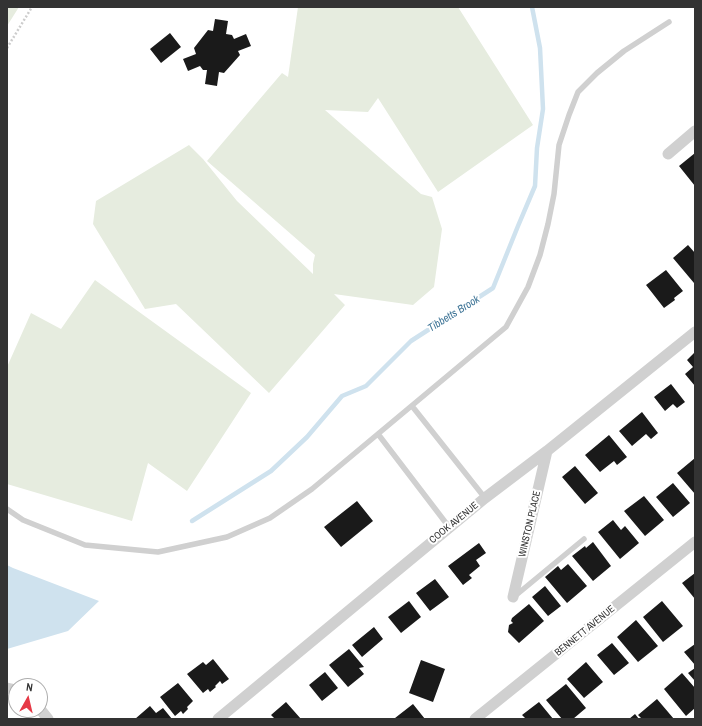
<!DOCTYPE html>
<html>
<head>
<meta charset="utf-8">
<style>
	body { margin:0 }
	#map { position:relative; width:702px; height:726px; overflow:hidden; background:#fff; font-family:"Archivo Narrow",sans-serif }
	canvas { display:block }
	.frame { position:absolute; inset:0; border:8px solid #333; pointer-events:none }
	.north { position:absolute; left:8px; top:678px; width:40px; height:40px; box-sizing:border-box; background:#fff; border:1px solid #adadad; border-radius:50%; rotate:8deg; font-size:11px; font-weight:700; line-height:16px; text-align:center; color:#333 }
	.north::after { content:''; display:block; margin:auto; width:14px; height:18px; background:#e63946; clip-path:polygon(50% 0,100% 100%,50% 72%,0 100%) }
</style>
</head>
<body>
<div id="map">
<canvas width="702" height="726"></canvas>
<div class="frame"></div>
<div class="north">N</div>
</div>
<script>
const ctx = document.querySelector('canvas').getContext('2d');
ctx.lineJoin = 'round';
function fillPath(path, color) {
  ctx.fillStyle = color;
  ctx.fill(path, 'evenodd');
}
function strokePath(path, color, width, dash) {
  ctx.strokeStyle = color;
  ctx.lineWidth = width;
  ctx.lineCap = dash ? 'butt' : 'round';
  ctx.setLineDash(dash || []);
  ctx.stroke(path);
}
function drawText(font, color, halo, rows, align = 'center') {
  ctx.font = font + ' "Archivo Narrow",sans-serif';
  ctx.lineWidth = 4;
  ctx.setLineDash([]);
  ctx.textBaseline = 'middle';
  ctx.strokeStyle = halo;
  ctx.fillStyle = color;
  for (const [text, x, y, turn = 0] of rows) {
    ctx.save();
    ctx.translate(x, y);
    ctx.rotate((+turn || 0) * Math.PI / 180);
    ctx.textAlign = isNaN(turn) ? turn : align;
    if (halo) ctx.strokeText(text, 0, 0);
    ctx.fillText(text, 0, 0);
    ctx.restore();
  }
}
fillPath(new Path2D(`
	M7,7H19L7,26Z
	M298,7H458L533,125L438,192L378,98L368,112L325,110L421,194L432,197L442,229L434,287L413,305L334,294L345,305L269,393L176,304L145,309L93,224L96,201L189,145L203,159L237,201L313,274V264L315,255L207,161L282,73L288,77Z
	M95,280L251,393L187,491L148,463L132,521L7,484V367L31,313L61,329Z`), '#e6ecdf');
fillPath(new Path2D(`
	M7,565L13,568L99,601L68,631L7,649Z`), '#cfe2ee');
strokePath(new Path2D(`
	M192,521L271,471L307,437L342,396L366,386L411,341L493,288L518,226L535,186L537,148L543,109L540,48L532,7`), '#cfe2ee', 4.5);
fillPath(new Path2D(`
	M215,19L228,21L226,34L232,35L234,39L246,34L251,46L238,51L240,55L224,73L219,72L217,86L205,84L207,70H203L200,66L188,71L183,59L196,54L194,48L208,30L213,31Z
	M170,33L181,47L161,63L150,49Z
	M695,153V186L679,166Z
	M688,245L695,253L694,283L673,258Z
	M666,270L683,291L674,298L675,300L664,308L646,285Z
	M694,353L695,355V386L685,374L693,367L687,360Z
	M671,384L685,402L677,408L673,404L665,411L654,397Z
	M642,412L658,433L651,439L646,434L632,446L619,431Z
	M609,435L627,457L617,465L614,461L600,472L585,455Z
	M695,458V494L677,473Z
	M575,466L598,493L585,504L562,477Z
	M673,483L690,503L673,517L656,497Z
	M644,496L664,520L645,536L624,511Z
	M357,501L373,521L341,547L324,527Z
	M613,520L621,530L625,526L639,543L620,559L598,532Z
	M593,542L611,566L593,581L572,556L585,546L586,548Z
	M479,543L486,553L476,560L480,566L469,575L472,578L463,585L448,566Z
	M568,564L587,586L567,603L545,577L558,566L561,570Z
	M695,573V599L682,583Z
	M435,579L449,597L430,611L416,593Z
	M545,586L561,606L548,616L532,597Z
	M409,601L421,617L401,633L388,617Z
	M662,601L683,626L663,642L643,617Z
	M529,604L544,621L519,643L508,632L509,625L513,623L511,621L512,618Z
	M636,620L658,646L638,662L617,637Z
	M374,627L383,639L362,657L352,645Z
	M612,643L629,663L614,675L597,655Z
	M695,644V665L684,652Z
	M349,649L364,667L359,668L364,674L348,687L329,665Z
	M213,659L229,679L222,684L220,681L215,686L216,687L210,692L208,689L203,693L187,674L203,662L206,665Z
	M421,660L445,669L433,702L409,693Z
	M586,662L603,682L584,698L567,679Z
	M695,668V681L688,673Z
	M325,672L338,688L322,701L309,685Z
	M682,673L695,688V708L686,716L664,689Z
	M178,683L193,701L187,707L188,709L183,714L181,711L175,716L160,697Z
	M566,684L586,708L573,719H562L546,700Z
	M657,699L674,719H642L638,715Z
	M286,702L301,719H275L271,715Z
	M539,702L553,719H526L522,715Z
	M413,704L425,719H396L395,718Z
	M150,706L156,713L163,708L172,719H135Z
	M635,714L639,719H629Z`), '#1a1a1a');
strokePath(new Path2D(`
	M7,48L32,7`), '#cdcdcd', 2.5, [2, 2]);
strokePath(new Path2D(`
	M412,406L485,498
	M378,434L449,527
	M7,509L23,520L85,545L158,552L227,537L270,518L312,489L506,327L528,287L540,255L548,224L554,194L559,145L569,115L578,92L597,73L624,51L669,22
	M515,596L584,539`), '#d0d0d0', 5.5);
strokePath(new Path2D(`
	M668,154L695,131
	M513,597L547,451
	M7,688L16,690
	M40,709L48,719
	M218,719L485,498L547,451L695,332
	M475,719L695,542`), '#d0d0d0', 11);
drawText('10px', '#333', '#fff', [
	["COOK AVENUE",454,523,-39],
	["WINSTON PLACE",530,524,-77],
	["BENNETT AVENUE",585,631,-39]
]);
drawText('italic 11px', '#3f7597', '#fff', [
	["Tibbetts Brook",454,314,-32]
]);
</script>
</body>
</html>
